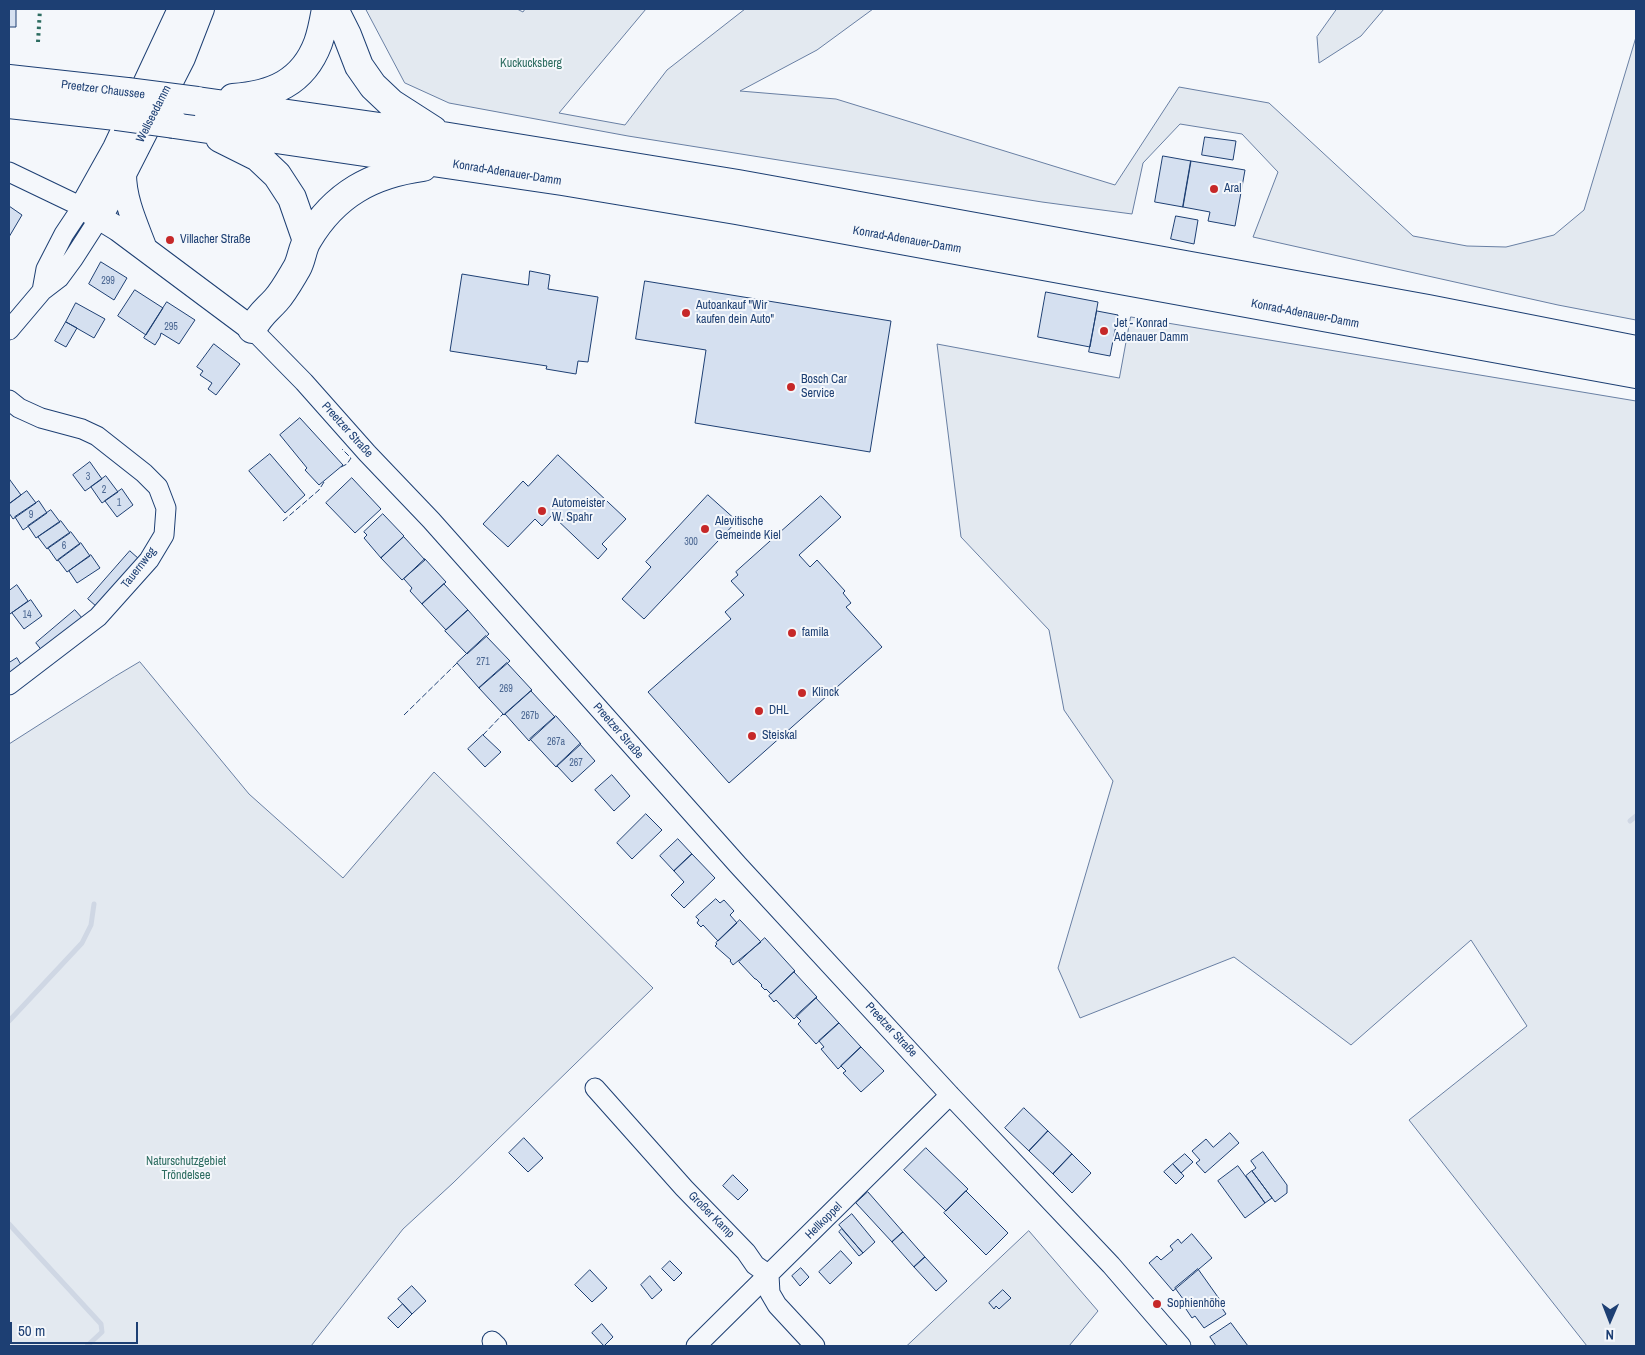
<!DOCTYPE html>
<html>
<head>
<meta charset="utf-8">
<style>
	body { margin:0 }
	#map { position:relative; width:1645px; height:1355px; overflow:hidden; background:#f4f7fb; font-family:"Archivo Narrow",sans-serif }
	canvas { display:block }
	.frame { position:absolute; inset:0; border:10px solid #1d3f73; pointer-events:none }
	.north { position:absolute; left:1585px; top:1295px; width:50px; height:50px; -webkit-text-stroke:4px #f4f7fb; paint-order:stroke; rotate:181deg; font-size:14px; font-weight:700; line-height:20px; text-align:center; color:#1d3f73 }
	.north::after { content:''; display:block; margin:auto; width:18px; height:22px; background:#1d3f73; clip-path:polygon(50% 0,100% 100%,50% 72%,0 100%) }
	.scale { position:absolute; left:10px; top:1322px; width:128px; height:22px; box-sizing:border-box; border:2px solid #1d3f73; border-top:0; padding-left:6px; font-size:15px; line-height:18px; white-space:nowrap; color:#1d3f73; -webkit-text-stroke:4px #f4f7fb; paint-order:stroke }
</style>
</head>
<body>
<div id="map">
<canvas width="1645" height="1355"></canvas>
<div class="frame"></div>
<div class="north">N</div>
<div class="scale">50 m</div>
</div>
<script>
const ctx = document.querySelector('canvas').getContext('2d');
ctx.lineJoin = 'round';
function fillPath(path, color) {
  ctx.fillStyle = color;
  ctx.fill(path, 'evenodd');
}
function strokePath(path, color, width, dash) {
  ctx.strokeStyle = color;
  ctx.lineWidth = width;
  ctx.lineCap = dash ? 'butt' : 'round';
  ctx.setLineDash(dash || []);
  ctx.stroke(path);
}
function drawText(font, color, halo, rows, align = 'center') {
  ctx.font = font + ' "Archivo Narrow",sans-serif';
  ctx.lineWidth = 4;
  ctx.setLineDash([]);
  ctx.textBaseline = 'middle';
  ctx.strokeStyle = halo;
  ctx.fillStyle = color;
  for (const [text, x, y, turn = 0] of rows) {
    ctx.save();
    ctx.translate(x, y);
    ctx.rotate((+turn || 0) * Math.PI / 180);
    ctx.textAlign = isNaN(turn) ? turn : align;
    if (halo) ctx.strokeText(text, 0, 0);
    ctx.fillText(text, 0, 0);
    ctx.restore();
  }
}
const green = new Path2D(`
	M366,9H517L523,12L525,9H646L559,113L625,125L667,70L745,9H873L817,50L740,91L836,99L1115,185L1179,87L1269,103L1413,236L1467,246L1506,247L1554,235L1584,210L1636,37V320L1558,305L1253,237L1278,172L1242,134L1180,124L1143,163L1132,214L1042,202L628,136L449,103L405,83Z
	M1337,9H1384L1361,36L1319,63L1317,37Z
	M1131,317L1636,401V1346H1587L1409,1120L1527,1026L1471,940L1351,1045L1234,957L1080,1018L1058,968L1113,781L1064,710L1049,630L961,537L937,344L1119,378Z
	M140,662L249,794L343,878L434,772L653,988L453,1183L403,1229L311,1346H9V744L114,677Z
	M1029,1231L1098,1311L1069,1346H907Z`);
fillPath(green, '#e3e9f0');
strokePath(green, '#687fa3', 1);
strokePath(new Path2D(`
	M1630,821L1636,816
	M9,1021L82,943L91,925L94,904
	M9,1224L101,1324L102,1332L87,1346`), '#cfd7e4', 5);
const building = new Path2D(`
	M9,9H16V27H9Z
	M1205,137L1236,141L1233,160L1202,155Z
	M1163,156L1191,161L1183,207L1155,202Z
	M1191,161L1245,170L1235,226L1208,221L1210,212L1183,207Z
	M9,206L22,215L9,237Z
	M1176,216L1198,220L1194,244L1171,239Z
	M101,262L127,278L114,300L89,284Z
	M530,271L550,275L548,289L598,297L588,362L578,361L576,374L546,369L547,366L450,351L462,274L528,285Z
	M645,281L891,321L870,452L695,423L706,350L636,339Z
	M135,290L163,308L146,335L118,316Z
	M1046,292L1098,302L1090,347L1038,337Z
	M167,302L195,320L179,344L161,333L160,337L155,345L144,338Z
	M76,303L105,319L94,338L66,322Z
	M1097,311L1118,315L1110,356L1089,352Z
	M66,322L77,328L66,347L55,341Z
	M214,344L240,364L216,395L208,389L212,383L200,375L203,371L197,367Z
	M300,418L343,465L319,485L305,470L307,468L280,435Z
	M270,454L305,495L285,513L249,471Z
	M558,455L626,519L602,544L607,549L598,559L552,515L542,526L535,519L508,547L483,524L523,481L528,486Z
	M90,462L102,479L85,491L73,475Z
	M106,476L118,492L102,503L91,487Z
	M352,478L381,509L355,533L326,503Z
	M10,480L21,495L9,504V481Z
	M122,489L133,505L117,517L105,501Z
	M27,491L36,503L13,519L9,513V504Z
	M708,495L737,521L644,619L622,599L651,567L646,562Z
	M821,496L841,517L799,555L810,567L817,560L845,591L843,593L851,603L846,607L882,647L729,783L648,692L731,619L725,612L744,595L731,581L738,575L736,572Z
	M39,501L47,513L23,530L15,517Z
	M51,510L60,522L36,538L28,526Z
	M383,514L404,536L381,558L364,538L367,535L364,532Z
	M61,521L70,533L47,549L38,537Z
	M71,532L80,544L57,561L48,548Z
	M404,537L425,560L402,580L381,558Z
	M81,543L90,556L67,572L58,560Z
	M130,551L139,559L97,607L88,599Z
	M91,555L100,568L77,583L69,571Z
	M425,559L446,582L422,604L410,591L412,588L404,579Z
	M444,584L468,610L446,630L422,604Z
	M17,585L28,601L10,614L9,612V591Z
	M31,600L42,616L24,629L12,613Z
	M75,610L83,619L43,652L36,643Z
	M468,610L489,634L467,654L445,631Z
	M486,636L510,661L479,688L457,663Z
	M17,658L23,668L9,677V663Z
	M507,663L532,690L504,715L479,688Z
	M531,691L555,717L529,741L505,714Z
	M556,716L581,744L556,767L530,739Z
	M483,735L501,752L485,767L468,749Z
	M580,744L595,761L572,782L557,766Z
	M612,775L630,796L614,811L595,790Z
	M646,814L662,830L632,859L617,843Z
	M678,839L692,854L674,871L660,856Z
	M692,854L715,878L684,908L671,895L684,882L674,871Z
	M716,899L720,903L724,900L734,911L730,915L737,923L718,941L703,925L701,927L697,923L699,920L696,917Z
	M740,920L761,942L733,965L730,961L731,960L715,946L717,944L716,943Z
	M765,938L795,971L771,994L766,989L765,990L761,986L762,985L756,979H755L739,962Z
	M794,972L817,997L794,1019L776,1000L774,1002L769,996Z
	M816,998L839,1023L816,1044L798,1024L801,1021L796,1016Z
	M839,1023L861,1047L838,1069L821,1049L824,1047L819,1041Z
	M861,1047L884,1071L861,1092L843,1073L846,1071L841,1066Z
	M1024,1108L1048,1131L1029,1151L1005,1128Z
	M1048,1131L1072,1154L1053,1174L1029,1151Z
	M1230,1133L1239,1143L1205,1173L1196,1163L1200,1160L1192,1151L1206,1139L1213,1147Z
	M524,1138L543,1158L528,1172L509,1153Z
	M926,1148L968,1189L946,1211L904,1170Z
	M1263,1152L1287,1185V1193L1275,1202L1252,1171L1256,1168L1251,1161Z
	M1072,1154L1091,1173L1072,1193L1053,1174Z
	M1185,1154L1193,1162L1181,1173L1173,1164Z
	M1173,1164L1184,1176L1176,1184L1164,1172Z
	M1238,1166L1265,1203L1245,1218L1218,1181Z
	M1252,1171L1272,1198L1265,1203L1246,1176Z
	M733,1175L748,1190L738,1200L723,1186Z
	M966,1191L1008,1233L986,1255L944,1213Z
	M868,1192L903,1232L892,1242L856,1203Z
	M852,1214L875,1242L863,1253L839,1225Z
	M842,1229L863,1253L859,1256L839,1232Z
	M903,1232L925,1257L914,1267L892,1242Z
	M1192,1234L1212,1258L1173,1291L1149,1263L1157,1256L1161,1260L1173,1250L1170,1246L1178,1239L1181,1243Z
	M841,1251L852,1263L830,1284L819,1272Z
	M925,1257L947,1281L936,1291L914,1267Z
	M670,1261L682,1273L674,1281L662,1269Z
	M801,1268L809,1277L800,1286L792,1276Z
	M1198,1269L1225,1307L1222,1308L1226,1314L1204,1328L1195,1316L1192,1318L1186,1309L1189,1307L1175,1288Z
	M590,1270L607,1288L592,1302L575,1285Z
	M650,1276L662,1290L652,1299L641,1285Z
	M412,1286L426,1301L412,1314L398,1299Z
	M1003,1290L1011,1298L999,1309L996,1306L994,1309L989,1303Z
	M403,1304L412,1314L398,1328L388,1318Z
	M1231,1323L1248,1346H1216L1210,1337Z
	M602,1324L613,1337L604,1346L592,1333Z`);
fillPath(building, '#d5e0f0');
strokePath(building, '#1d3f73', 1);
const minor = new Path2D(`
	M9,172L82,207L64,234L46,269L42,291
	M252,329L304,382L367,453L431,520L738,865L950,1095L1111,1265L1181,1346
	M9,330L42,291L59,278L73,259L100,217
	M9,400L19,408L41,418L82,429L97,436L144,473L158,487L166,508L164,535L149,560L98,617L9,685
	M595,1088L684,1188L746,1252L755,1265L769,1275
	M769,1275L770,1293L777,1305L815,1346
	M492,1341L497,1346
	M696,1346L950,1095`);
const major = new Path2D(`
	M180,9L115,148L82,207L118,229L252,329
	M124,174C124,200 136,225 145,249
	M100,217L124,174L183,58L202,9`);
const highway = new Path2D(`
	M334,9L347,35L359,66L373,86L391,103L433,130
	M9,79L127,92
	M233,98C272,95 303,83 318,43C322,32 324,20 326,9
	M197,101L443,136L738,184L1428,309L1636,350
	M9,104L116,116
	M174,124L562,181L736,210L1636,374
	M220,138L258,157L277,175L292,198L307,241
	M252,329C260,314 266,311 276,300C284,291 291,278 297,268C302,259 302,248 308,239C335,194 372,174 423,167`);
strokePath(minor, '#1d3f73', 21);
strokePath(major, '#1d3f73', 26);
strokePath(highway, '#1d3f73', 30);
strokePath(minor, '#f4f7fb', 19);
strokePath(major, '#f4f7fb', 24);
strokePath(highway, '#f4f7fb', 28);
const highwayBridge = new Path2D(`
	M127,92L197,101
	M116,116L174,124`);
strokePath(highwayBridge, '#1d3f73', 30, []);
strokePath(highwayBridge, '#f4f7fb', 28);
strokePath(new Path2D(`
	M38,42L40,9`), '#2c6c60', 4, [2.5, 4]);
strokePath(new Path2D(`
	M341,467L347,464L351,458L342,449
	M283,521L319,490L324,482
	M404,715L457,663
	M483,735L503,714`), '#1d3f73', 1, [6, 2.5]);
for (const [x, y, r, color] of [
	[1214,189,5,"#c62828"],
	[170,240,5,"#c62828"],
	[686,313,5,"#c62828"],
	[1104,331,5,"#c62828"],
	[791,387,5,"#c62828"],
	[542,511,5,"#c62828"],
	[705,529,5,"#c62828"],
	[792,633,5,"#c62828"],
	[802,693,5,"#c62828"],
	[759,711,5,"#c62828"],
	[752,736,5,"#c62828"],
	[1157,1304,5,"#c62828"]
]) {
  const dot = new Path2D();
  dot.arc(x, y, r, 0, 2 * Math.PI);
  ctx.fillStyle = color;
  ctx.fill(dot);
  strokePath(dot, '#f4f7fb', 2);
}
drawText('10px', '#4b6792', null, [
	["299",108,281],
	["295",171,327],
	["3",88,477],
	["2",104,490],
	["1",119,503],
	["9",31,515],
	["300",691,542],
	["6",64,546],
	["14",27,615],
	["271",483,662],
	["269",506,689],
	["267b",530,716],
	["267a",556,742],
	["267",576,763]
]);
drawText('12px', '#2c6c60', '#f4f7fb', [
	["Kuckucksberg",531,64],
	["Naturschutzgebiet",186,1162],
	["Tröndelsee",186,1176]
]);
drawText('12px', '#1d3f73', '#f4f7fb', [
	["Preetzer Chaussee",103,90,7],
	["Wellseedamm",154,114,-63],
	["Konrad-Adenauer-Damm",507,173,9],
	["Konrad-Adenauer-Damm",907,240,10],
	["Konrad-Adenauer-Damm",1305,314,11],
	["Preetzer Straße",347,430,48],
	["Tauernweg",139,568,-52],
	["Preetzer Straße",618,731,49],
	["Preetzer Straße",891,1030,47],
	["Großer Kamp",711,1215,45],
	["Hellkoppel",824,1221,-45]
]);
drawText('12px', '#1d3f73', '#f4f7fb', [
	["Aral",1224,189],
	["Villacher Straße",180,240],
	["Autoankauf \"Wir",696,306],
	["kaufen dein Auto\"",696,320],
	["Jet - Konrad",1114,324],
	["Adenauer Damm",1114,338],
	["Bosch Car",801,380],
	["Service",801,394],
	["Automeister",552,504],
	["W. Spahr",552,518],
	["Alevitische",715,522],
	["Gemeinde Kiel",715,536],
	["famila",802,633],
	["Klinck",812,693],
	["DHL",769,711],
	["Steiskal",762,736],
	["Sophienhöhe",1167,1304]
], 'left');
</script>
</body>
</html>
